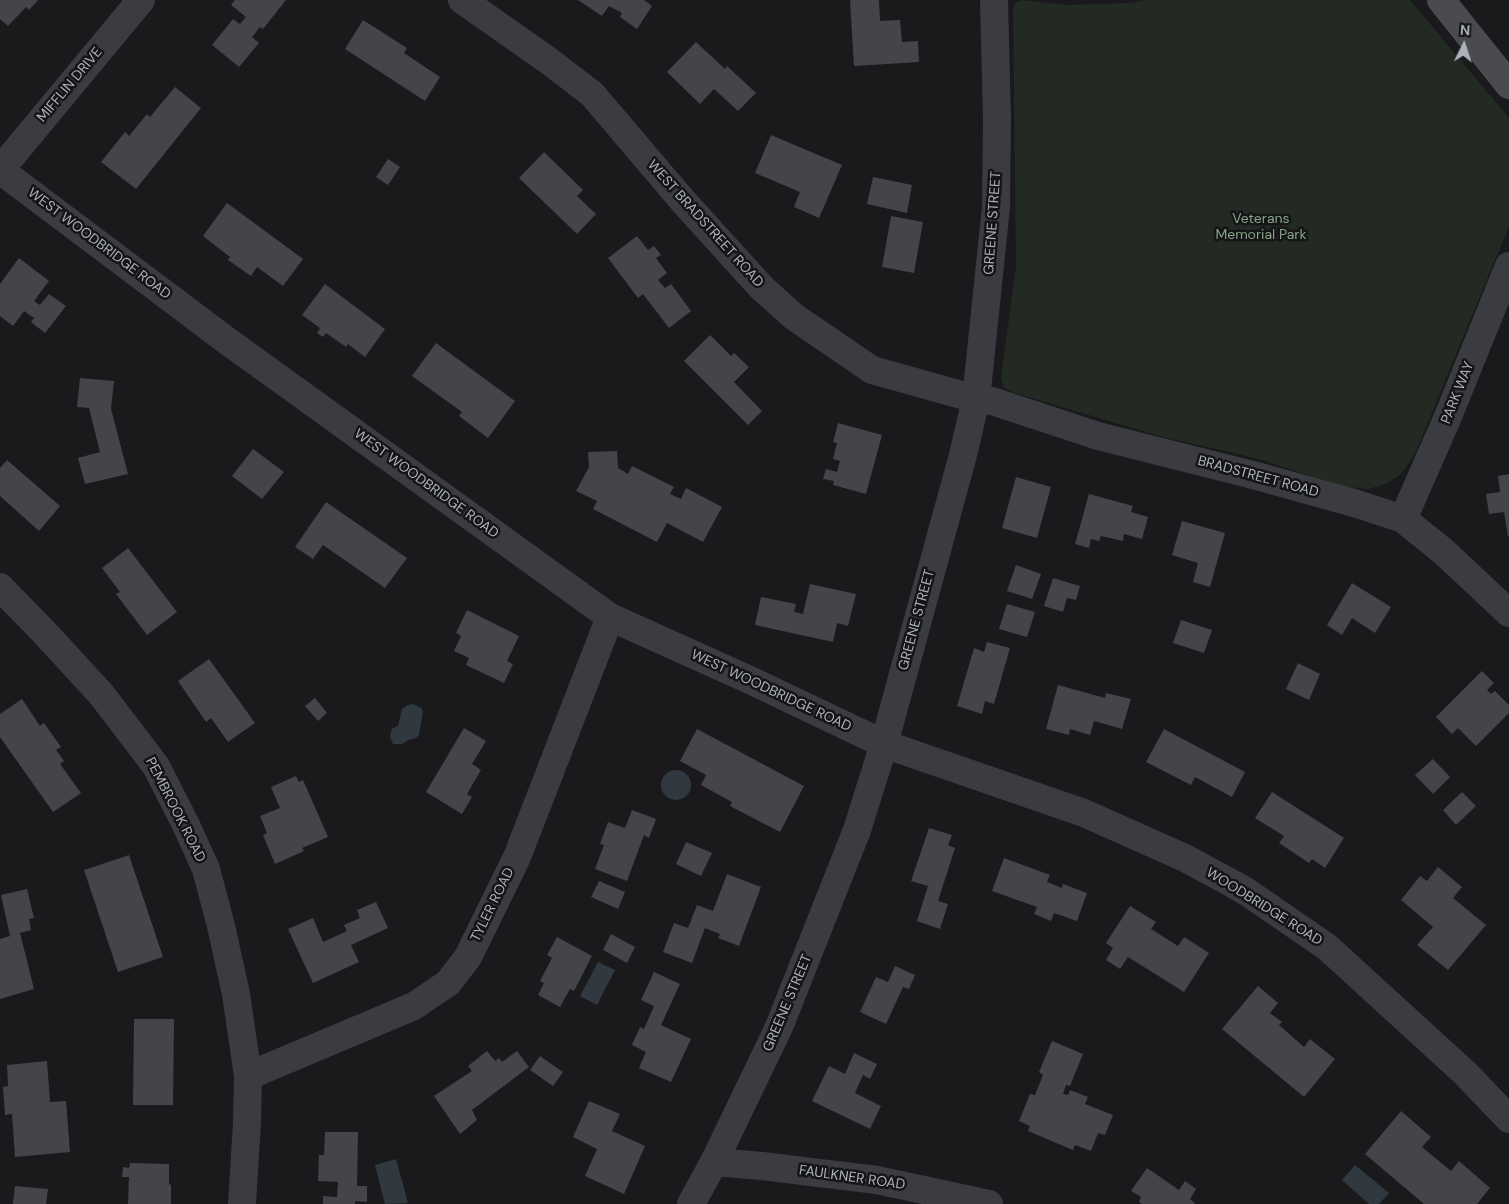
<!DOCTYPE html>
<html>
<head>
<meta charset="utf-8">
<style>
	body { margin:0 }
	#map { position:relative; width:1509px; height:1204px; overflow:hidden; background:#1a1a1c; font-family:"DM Sans",sans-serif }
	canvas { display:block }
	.north { position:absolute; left:1439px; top:20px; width:50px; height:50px; -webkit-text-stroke:4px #151517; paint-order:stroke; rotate:4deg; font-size:14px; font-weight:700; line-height:20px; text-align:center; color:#adb2bb }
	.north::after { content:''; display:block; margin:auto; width:18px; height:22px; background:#adb2bb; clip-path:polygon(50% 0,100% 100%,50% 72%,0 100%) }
</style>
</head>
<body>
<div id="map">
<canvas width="1509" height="1204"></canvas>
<div class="north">N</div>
</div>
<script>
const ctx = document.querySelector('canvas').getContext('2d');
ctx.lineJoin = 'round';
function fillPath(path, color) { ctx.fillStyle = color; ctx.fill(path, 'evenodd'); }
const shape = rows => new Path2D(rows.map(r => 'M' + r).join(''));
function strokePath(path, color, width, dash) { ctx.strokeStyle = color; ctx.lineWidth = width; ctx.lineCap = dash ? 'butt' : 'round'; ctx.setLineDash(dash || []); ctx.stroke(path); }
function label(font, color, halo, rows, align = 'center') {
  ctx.font = font + ' "DM Sans",sans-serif'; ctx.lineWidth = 5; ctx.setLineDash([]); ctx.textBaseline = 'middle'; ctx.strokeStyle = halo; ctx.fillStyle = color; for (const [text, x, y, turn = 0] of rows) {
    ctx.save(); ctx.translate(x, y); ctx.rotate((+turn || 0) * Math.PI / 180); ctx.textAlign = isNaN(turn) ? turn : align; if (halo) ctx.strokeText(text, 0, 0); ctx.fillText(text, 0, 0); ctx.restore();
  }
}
fillPath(shape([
	[1022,0,1066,5,1129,3,1146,0,1410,0,1509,118,1509,226,1414,456,1401,474,1386,484,1368,489,1341,486,1259,459,1156,435,1015,393,1003,387,1001,376,1016,268,1013,9,1015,3]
]), '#222a23');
fillPath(shape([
	[413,704,421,708,423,712,419,735,416,738,408,740,402,744,393,744,390,737,391,731,393,728,398,726,402,709,408,705],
	'661 785a15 15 0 1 1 30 0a15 15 0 1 1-30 0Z',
	[598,962,615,970,597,1005,580,996],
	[396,1159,408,1203,385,1204,375,1165],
	[1355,1165,1389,1193,1379,1204,1369,1204,1342,1180]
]), '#303940');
fillPath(shape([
	[0,0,38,0,29,10,26,7,8,26,0,19],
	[235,0,286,0,263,29,260,27,252,37,259,43,239,67,212,45,233,19,240,24,246,17,231,5],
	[578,0,644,0,652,6,637,29,620,17,622,13,609,6,602,16],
	[850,0,879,0,880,21,900,20,902,42,918,41,919,62,854,66],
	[363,20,407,48,404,53,440,77,425,101,345,49],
	[696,42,725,69,727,66,756,93,738,111,714,89,700,104,667,72],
	[175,87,201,108,136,189,101,162,125,132,129,136,147,114,150,117],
	[771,135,842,165,819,218,794,207,800,192,755,173],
	[544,152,583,190,577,196,596,214,577,234,519,178],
	[388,159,400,167,388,185,376,177],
	[873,177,912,185,907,213,867,204],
	[227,203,303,259,283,286,257,267,251,276,228,260,230,257,203,236],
	[891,216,923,222,914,273,882,267],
	[637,236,648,250,654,246,661,255,656,258,667,273,658,280,665,288,671,284,691,311,669,328,643,294,638,298,608,258],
	[19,258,49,281,34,301,40,305,49,294,66,306,45,333,31,322,34,318,24,311,13,326,0,316,0,284],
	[325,284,385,329,365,357,348,344,346,347,326,333,323,337,317,333,320,328,302,315],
	[710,335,731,356,734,353,749,367,734,382,762,411,748,425,684,361],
	[436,343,515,401,488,438,459,416,462,412,412,376],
	[80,378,114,381,111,409,128,474,85,484,78,458,100,452,89,408,77,407],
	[838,423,882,435,866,494,833,485,834,481,823,479,826,469,837,472,840,461,833,459,837,443,833,442],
	[253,449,284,472,262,499,232,476],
	[617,451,618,468,628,474,632,466,674,487,670,494,681,499,686,488,722,507,703,542,667,523,657,542,593,509,597,501,576,491,589,467,588,452],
	[7,460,60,506,39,531,0,496,0,468],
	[1509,474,1509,536,1508,536,1504,512,1489,514,1486,494,1500,492,1498,476],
	[1016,477,1051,487,1037,538,1002,528],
	[1089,494,1133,506,1131,512,1148,517,1142,539,1124,534,1123,541,1101,536,1099,541,1091,539,1089,548,1075,544],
	[326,502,407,558,385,588,323,545,313,559,295,547],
	[1182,521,1225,533,1210,587,1193,582,1198,563,1172,555],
	[128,548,177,612,147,635,116,594,120,592,102,568],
	[1016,565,1041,574,1032,599,1007,591],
	[1053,578,1080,586,1076,600,1067,598,1063,612,1044,606],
	[1352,583,1391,607,1375,633,1352,618,1342,635,1327,625],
	[810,584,856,594,848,626,837,623,833,642,755,625,761,597,796,604,794,612,803,614],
	[1007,604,1035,612,1027,637,999,629],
	[467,610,519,636,507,661,513,664,504,683,466,665,469,658,454,651,461,636,456,633],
	[1181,620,1212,630,1204,653,1173,643],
	[987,642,1010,648,994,704,985,701,982,714,957,706,974,648,984,652],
	[209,659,255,723,228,742,211,718,206,722,178,681],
	[1298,663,1320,674,1309,700,1286,689],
	[1482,671,1494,683,1487,690,1491,694,1495,691,1509,705,1509,713,1476,746,1458,728,1452,734,1436,717],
	[1058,685,1105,698,1106,693,1131,699,1122,729,1094,721,1090,735,1070,729,1069,735,1046,729],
	[315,698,327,713,318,721,305,706],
	[22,699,40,726,44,723,61,747,56,750,64,761,60,764,81,793,53,812,0,737,0,714],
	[464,728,486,741,472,764,481,770,467,794,472,797,462,814,426,792],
	[697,729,804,786,780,832,730,806,732,802,701,785,706,775,680,761],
	[1164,729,1245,772,1232,797,1195,777,1191,785,1146,762],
	[1433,759,1450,777,1433,794,1415,775],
	[296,776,299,782,303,780,328,837,302,848,304,851,275,864,263,835,267,833,260,816,280,808,271,787],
	[1272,792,1344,838,1325,868,1312,859,1309,863,1279,843,1284,836,1255,818],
	[1462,792,1476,806,1456,825,1443,810],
	[632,810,656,819,649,838,644,835,627,881,595,869,604,845,600,844,608,822,625,828],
	[929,828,952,835,948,845,955,848,938,901,948,904,940,929,917,921,928,886,911,881],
	[686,842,712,853,701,876,676,864],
	[129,855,163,957,118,972,84,870],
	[1004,858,1050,875,1047,882,1062,888,1063,884,1087,893,1077,921,1054,913,1051,921,1034,914,1037,907,992,891],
	[1438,867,1462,887,1453,898,1486,925,1448,970,1417,945,1433,927,1401,900,1420,876,1427,881],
	[727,874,761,887,739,946,718,938,720,934,705,928,692,963,663,952,674,923,688,928,697,905,713,911],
	[599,881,625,892,618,909,591,897],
	[27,889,34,918,29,919,31,930,20,933,34,989,0,999,0,939,10,936,1,895],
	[376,902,388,928,351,945,359,962,313,983,288,929,313,918,323,942,347,931,344,925,360,918,357,910],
	[1130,906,1156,922,1151,929,1178,946,1184,937,1209,953,1184,992,1128,957,1120,969,1106,960,1113,948,1106,943],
	[611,934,635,947,627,963,603,950],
	[557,937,592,956,574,991,570,989,560,1007,538,995,544,983,540,981,552,958,547,955],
	[895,966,915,975,909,989,903,987,886,1024,860,1012,876,977,888,982],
	[654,972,680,984,661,1025,691,1039,671,1082,639,1068,646,1052,632,1045,640,1027,644,1029,654,1006,641,1000],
	[1258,986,1278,1003,1270,1013,1282,1022,1279,1025,1304,1047,1310,1039,1335,1059,1304,1097,1222,1029],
	[134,1019,174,1019,173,1105,133,1105],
	[1052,1041,1083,1054,1070,1086,1066,1085,1063,1094,1068,1095,1070,1090,1088,1097,1085,1104,1113,1115,1105,1135,1098,1133,1091,1151,1075,1145,1073,1150,1028,1131,1030,1126,1019,1121,1030,1094,1035,1095,1043,1075,1039,1072],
	[487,1051,495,1061,499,1058,502,1062,517,1051,529,1067,472,1110,477,1120,460,1134,434,1096,472,1071,468,1066],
	[854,1053,877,1064,870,1079,863,1075,855,1093,881,1106,870,1129,812,1101,829,1066,845,1074],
	[540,1056,563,1072,553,1086,530,1070],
	[47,1061,50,1102,66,1101,70,1152,15,1157,12,1114,5,1115,3,1087,8,1086,7,1065],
	[589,1101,620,1114,612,1131,645,1146,624,1194,585,1176,597,1149,573,1137],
	[1401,1111,1431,1137,1422,1147,1451,1171,1459,1161,1490,1188,1477,1204,1424,1204,1365,1154],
	[325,1132,358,1132,357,1186,367,1186,367,1202,355,1201,355,1204,323,1204,323,1196,337,1197,338,1182,318,1181,319,1155,324,1155],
	[130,1163,169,1164,169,1184,171,1185,171,1204,128,1204,129,1177,122,1177,123,1167,129,1168],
	[1147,1168,1179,1190,1185,1181,1196,1189,1190,1199,1195,1203,1194,1204,1142,1204,1139,1202,1141,1197,1131,1191],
	[15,1186,48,1189,46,1204,13,1204]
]), '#444549');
strokePath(shape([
	[462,0,549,61,592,94,683,201,761,287,793,316,872,370,976,399,992,401,1098,436,1253,475,1354,503,1403,519,1444,552,1509,613],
	[0,170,226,340,610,617,752,681,884,744,1084,813,1185,858,1233,884,1247,892,1327,947,1466,1074,1509,1119],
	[0,170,141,0],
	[1403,519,1447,419,1509,266],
	[0,587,43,631,101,694,156,766,186,825,206,869,221,926,236,994,248,1076,247,1122,242,1204],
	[248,1076,414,1006,448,983,468,957,517,857,610,617],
	[714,1162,762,1166,877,1180,989,1204],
	[691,1204,714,1162,779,1027,857,830,884,744,963,455,976,399,996,207,997,119,994,0]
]), '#3b3c41', 28);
strokePath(shape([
	[1441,0,1509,85]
]), '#494b51', 28);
label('14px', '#adb2bb', '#151517', [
	["MIFFLIN DRIVE",70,85,-50],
	["GREENE STREET",993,223,-86],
	["WEST BRADSTREET ROAD",705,224,48],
	["WEST WOODBRIDGE ROAD",99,244,37],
	["PARK WAY",1458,393,-68],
	["BRADSTREET ROAD",1258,477,15],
	["WEST WOODBRIDGE ROAD",426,484,36],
	["GREENE STREET",917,620,-75],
	["WEST WOODBRIDGE ROAD",771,691,25],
	["PEMBROOK ROAD",175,810,63],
	["TYLER ROAD",493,905,-64],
	["WOODBRIDGE ROAD",1264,907,32],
	["GREENE STREET",788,1003,-67],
	["FAULKNER ROAD",852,1178,8]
]);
label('14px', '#86a487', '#151517', [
	["Veterans",1261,219],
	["Memorial Park",1261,235]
]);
</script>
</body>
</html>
